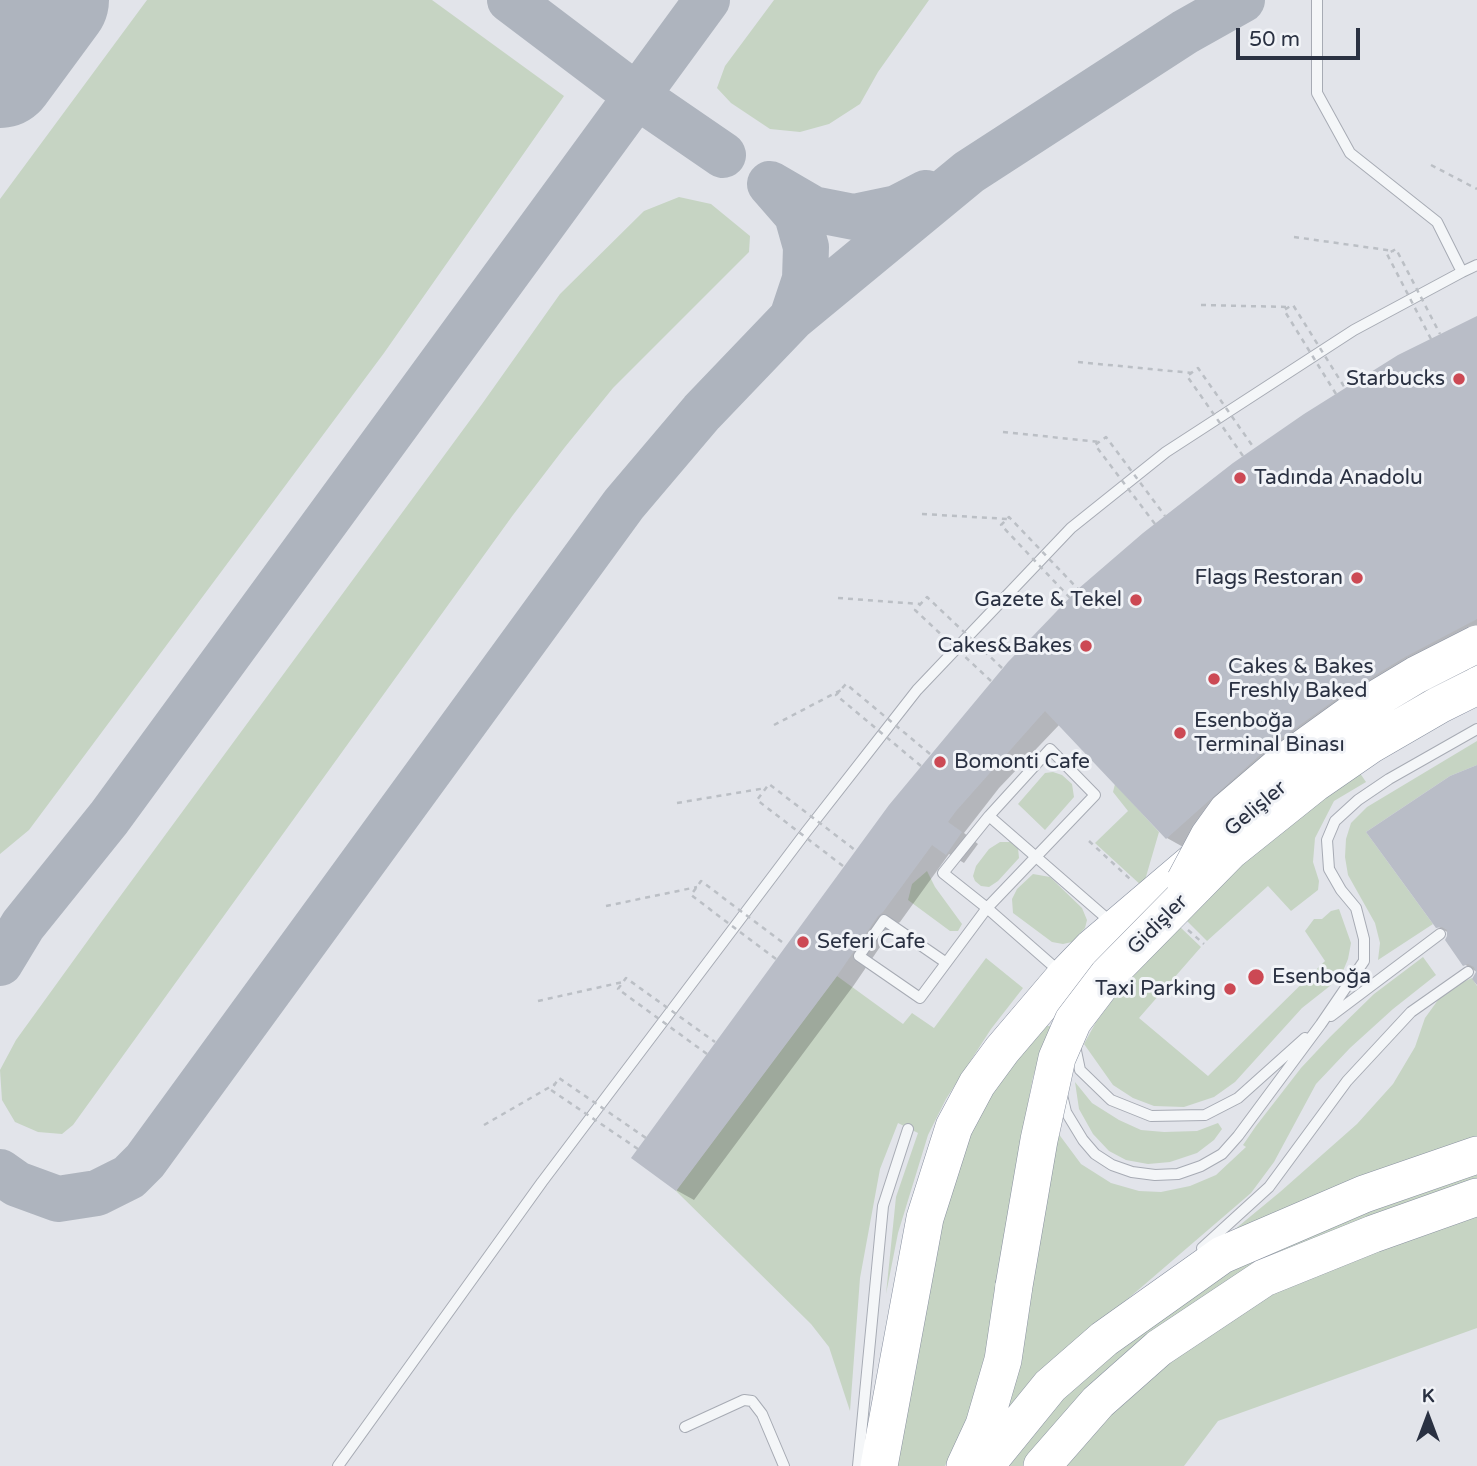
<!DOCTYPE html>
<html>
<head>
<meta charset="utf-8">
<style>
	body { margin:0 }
	#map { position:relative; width:1477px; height:1466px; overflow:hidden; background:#e2e4ea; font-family:"Varela Round",sans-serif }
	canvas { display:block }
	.north { position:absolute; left:1393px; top:1382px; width:70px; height:70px; -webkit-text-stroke:5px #f1f3f7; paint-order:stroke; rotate:0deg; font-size:19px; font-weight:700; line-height:28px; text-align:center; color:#2a3142 }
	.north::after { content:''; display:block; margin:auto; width:24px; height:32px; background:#2a3142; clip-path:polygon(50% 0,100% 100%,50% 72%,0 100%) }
	.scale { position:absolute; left:1236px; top:28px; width:124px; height:32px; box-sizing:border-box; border:4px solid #2a3142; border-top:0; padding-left:9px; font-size:21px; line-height:24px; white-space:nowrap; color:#2a3142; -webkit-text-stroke:5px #f1f3f7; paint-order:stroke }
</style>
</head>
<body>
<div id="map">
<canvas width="1477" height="1466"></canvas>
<div class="north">K</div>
<div class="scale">50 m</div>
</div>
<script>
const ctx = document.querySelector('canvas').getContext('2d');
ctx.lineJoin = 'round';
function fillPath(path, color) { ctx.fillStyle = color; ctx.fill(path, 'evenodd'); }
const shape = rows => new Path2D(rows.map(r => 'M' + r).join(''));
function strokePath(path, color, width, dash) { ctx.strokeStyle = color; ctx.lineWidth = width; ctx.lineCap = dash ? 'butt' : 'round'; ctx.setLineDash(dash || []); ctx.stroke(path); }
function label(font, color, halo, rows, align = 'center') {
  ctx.font = font + ' "Varela Round",sans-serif'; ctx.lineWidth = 6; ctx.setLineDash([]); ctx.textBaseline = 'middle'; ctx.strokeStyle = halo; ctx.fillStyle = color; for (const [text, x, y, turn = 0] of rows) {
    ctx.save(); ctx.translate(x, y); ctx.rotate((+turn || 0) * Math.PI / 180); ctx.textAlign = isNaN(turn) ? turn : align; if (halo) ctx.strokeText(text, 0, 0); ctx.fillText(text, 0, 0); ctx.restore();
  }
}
fillPath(shape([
	[147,0,432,0,564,96,384,353,29,830,0,854,0,199],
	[774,0,929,0,878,72,860,104,829,124,800,132,770,129,731,103,717,88,725,66],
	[679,197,711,204,750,236,749,252,613,388,565,447,513,515,73,1125,62,1134,38,1132,15,1122,2,1100,0,1070,16,1040,102,921,482,404,560,294,644,211],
	[1477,741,1477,765,1450,776,1366,832,1433,924,1378,960,1380,943,1375,923,1348,875,1345,857,1346,839,1351,823,1367,807],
	[1355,766,1366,782,1334,801,1315,838,1313,862,1319,881,1318,890,1291,911,1268,886,1207,941,1180,914],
	[1053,772,1062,775,1072,784,1074,797,1045,830,1018,804,1045,773],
	[1115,784,1159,832,1143,887,1095,843,1128,811,1113,792],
	[1000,842,1011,842,1018,848,1019,858,998,881,989,887,981,886,975,881,973,876,976,866,989,849],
	[927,871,935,887,962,924,958,931,950,931,908,900,912,884],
	[1033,874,1050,877,1082,908,1087,920,1085,928,1072,942,1063,944,1052,942,1013,913,1012,899,1017,889],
	[1339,909,1351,943,1348,959,1340,978,1302,1008,1235,1082,1214,1097,1184,1107,1154,1106,1133,1098,1113,1085,1084,1044,1096,1022,1118,993,1179,926,1201,947,1139,1018,1208,1076,1325,961,1305,931,1314,919,1322,919,1331,911],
	[1423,957,1436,975,1393,1009,1350,1048,1316,1084,1274,1162,1251,1193,1066,1352,989,1431,1058,1133,1081,1164,1111,1183,1139,1191,1161,1192,1190,1186,1216,1175,1246,1147,1243,1145,1256,1126,1301,1068,1330,1037,1374,994],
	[986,958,1023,988,991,1029,946,1099,928,1135,898,1233,886,1294,896,1197,918,1133,898,1123,880,1169,860,1278,850,1411,829,1347,811,1324,676,1191,837,976,903,1024,912,1013,934,1028],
	[1472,978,1477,986,1477,1141,1217,1244,1280,1192,1357,1124,1393,1084,1415,1047,1425,1018,1438,1000,1450,988],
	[1036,1026,1057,1026,1046,1041,1033,1077,1015,1172,992,1325,972,1410,945,1466,887,1466,953,1152],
	[1075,1082,1092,1103,1119,1120,1141,1130,1164,1132,1197,1131,1218,1123,1222,1129,1214,1140,1197,1153,1170,1162,1148,1164,1126,1160,1109,1151,1093,1134,1079,1109],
	[1477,1166,1477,1186,1329,1243,1027,1466,1003,1466,1059,1400,1103,1359,1215,1276],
	[1477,1214,1477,1328,1218,1421,1184,1466,1060,1466,1078,1443,1182,1348,1259,1299,1334,1265]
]), '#c6d4c3');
fillPath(shape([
	[1477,319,1477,637,1185,848,1167,838,1060,724,999,788,964,833,978,844,964,863,949,854,900,922,895,925,854,985,694,1200,676,1190,890,806],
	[1477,766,1477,972,1464,964,1449,933,1437,926]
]), '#0003');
strokePath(shape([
	[510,0,637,96,723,155],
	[792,318,805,279,806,247,797,215,770,184,813,209,854,217,897,208,926,193],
	[0,963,23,925,109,818,707,0],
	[0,1172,17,1184,58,1199,97,1193,129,1177,145,1161,624,504,702,412,792,318,969,172,1185,32,1242,0]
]), '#aeb4be', 46);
strokePath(shape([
	[0,72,53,0]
]), '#aeb4be', 112);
fillPath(shape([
	[1477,316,1477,619,1405,657,1339,697,1269,747,1166,839,1045,711,956,811,948,822,962,832,946,855,932,845,883,912,878,916,837,976,676,1191,631,1158,889,805,1008,662,1078,589,1143,533,1233,463,1304,414,1398,355],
	[1477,765,1477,985,1472,979,1476,972,1474,967,1468,964,1463,966,1445,940,1447,936,1447,930,1442,927,1436,928,1366,832,1450,776]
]), '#b9bdc7');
const lane = shape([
	[1317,0,1317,93,1350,153,1437,222,1462,272,1477,265],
	[945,962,884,920,859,956,920,998,987,908,1095,795,1050,749,989,816],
	[1060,972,987,908,943,873,989,816,1112,923],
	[1331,1016,1440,934],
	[1075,1046,1080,1070,1111,1100,1151,1116,1205,1115,1238,1098,1305,1038],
	[1062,1095,1066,1112,1083,1140,1095,1154,1112,1165,1132,1172,1155,1175,1178,1174,1201,1166,1222,1154,1238,1136,1321,1024,1364,961,1364,939,1356,908,1341,890,1329,869,1327,840,1335,821,1358,800,1389,779,1477,729],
	[1202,1248,1269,1187,1347,1081,1411,1012,1468,972],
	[685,1427,744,1400,752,1401,762,1414,784,1466],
	[338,1466,542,1182,806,832,917,690,1071,528,1166,452,1354,330,1462,272],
	[858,1466,883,1206,908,1129]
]);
const highway = shape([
	[1355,734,1407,702,1477,667],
	[879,1466,925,1218,954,1127,977,1084,1002,1050,1065,976,1092,948,1205,852],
	[965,1466,984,1425,1003,1360,1014,1286],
	[985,1466,1050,1386,1104,1339,1222,1255,1364,1194,1477,1155],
	[1042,1466,1098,1402,1159,1348,1264,1278,1373,1234,1477,1197]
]);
strokePath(lane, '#a7abb4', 12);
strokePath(highway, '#8991a0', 38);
strokePath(shape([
	[1431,165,1477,189],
	[1294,237,1394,251],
	[1201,305,1289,307],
	[1078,362,1192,373],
	[1003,432,1100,442],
	[922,514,1008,519],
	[838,598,920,604],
	[774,725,841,690],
	[677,803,766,788],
	[1089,841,1130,879],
	[606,906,697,887],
	[1188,930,1204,944],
	[538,1001,623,982],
	[484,1125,555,1084]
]), '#bbbfc5', 2.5, [5, 5]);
strokePath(lane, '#f4f6f8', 10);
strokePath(highway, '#fff', 37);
const highwayBridge = shape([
	[1185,881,1209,836,1227,811,1283,763,1351,714,1416,675,1477,644],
	[1014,1286,1039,1140,1057,1058,1073,1021,1108,975,1230,851,1315,783,1370,745,1439,705,1477,686]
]);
strokePath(highwayBridge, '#8991a0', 38, []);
strokePath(shape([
	[1431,339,1387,254,1396,249,1440,334],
	[1336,394,1284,310,1289,307,1293,305,1345,388],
	[1243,456,1187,376,1198,368,1254,448],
	[1155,524,1095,445,1106,437,1165,516],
	[1070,598,1001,525,1009,517,1078,589],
	[991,681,915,610,927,597,1002,668],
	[921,766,836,695,846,684,930,754],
	[843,866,757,800,769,784,855,850],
	[776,959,691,895,701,881,786,945],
	[707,1054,618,989,626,978,715,1042],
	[638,1149,551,1090,559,1078,646,1138]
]), '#bbbfc5', 2.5, [5, 5]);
strokePath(highwayBridge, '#fff', 37);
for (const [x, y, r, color] of [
	[1459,379,7,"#cc4954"],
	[1240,478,7,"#cc4954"],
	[1357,578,7,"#cc4954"],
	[1136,600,7,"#cc4954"],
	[1086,646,7,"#cc4954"],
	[1214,679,7,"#cc4954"],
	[1180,733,7,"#cc4954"],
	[940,762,7,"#cc4954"],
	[803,942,7,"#cc4954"],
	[1256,977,9,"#cc4954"],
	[1230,989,7,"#cc4954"]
]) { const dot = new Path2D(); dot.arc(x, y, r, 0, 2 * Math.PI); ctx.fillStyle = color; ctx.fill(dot); strokePath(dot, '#f1f3f7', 2.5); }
label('21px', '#2a3142', '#f1f3f7', [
	["Starbucks",1445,379,"right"],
	["Tadında Anadolu",1254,478],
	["Flags Restoran",1343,578,"right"],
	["Gazete & Tekel",1122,600,"right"],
	["Cakes&Bakes",1072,646,"right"],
	["Cakes & Bakes",1228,667],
	["Freshly Baked",1228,691],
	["Esenboğa",1194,721],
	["Terminal Binası",1194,745],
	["Bomonti Cafe",954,762],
	["Seferi Cafe",817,942],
	["Esenboğa",1272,977],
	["Taxi Parking",1216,989,"right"]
], 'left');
label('21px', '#2a3142', '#f1f3f7', [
	["Gelişler",1256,809,-40],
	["Gidişler",1158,925,-45]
]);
</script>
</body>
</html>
